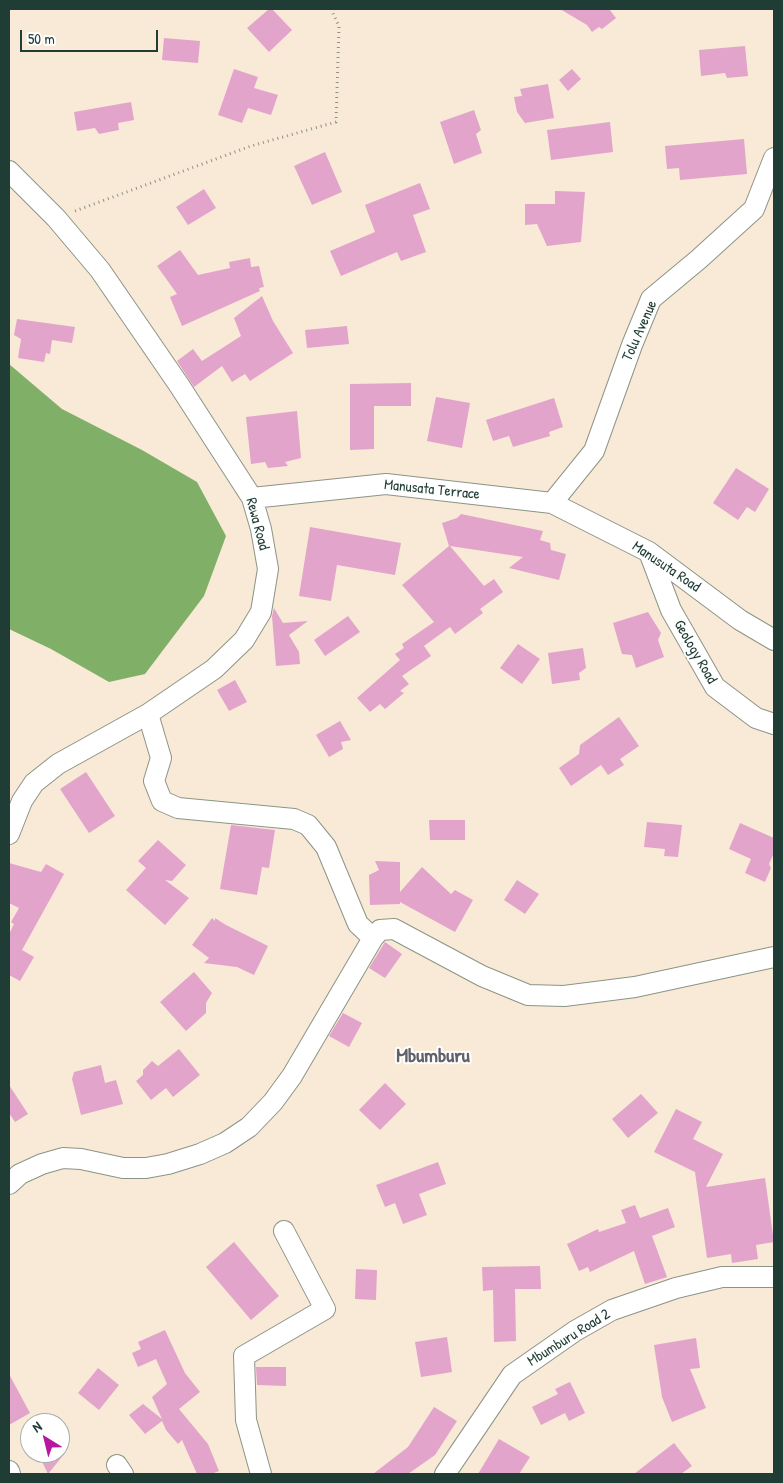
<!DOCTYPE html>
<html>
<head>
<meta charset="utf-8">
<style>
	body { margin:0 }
	#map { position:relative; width:783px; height:1483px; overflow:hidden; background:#f8ead7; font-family:"Patrick Hand",sans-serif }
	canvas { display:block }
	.frame { position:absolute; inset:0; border:10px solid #1f3d34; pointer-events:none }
	.north { position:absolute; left:20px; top:1413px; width:50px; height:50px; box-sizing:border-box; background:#fff; border:1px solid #a5b1ae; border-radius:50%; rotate:324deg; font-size:14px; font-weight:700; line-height:20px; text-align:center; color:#1f3d34 }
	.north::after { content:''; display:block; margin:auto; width:18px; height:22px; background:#b5179e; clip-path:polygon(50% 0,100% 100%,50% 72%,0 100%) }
	.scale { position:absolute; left:20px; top:30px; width:138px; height:22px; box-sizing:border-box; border:2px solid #1f3d34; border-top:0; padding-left:6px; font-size:15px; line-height:18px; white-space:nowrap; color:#1f3d34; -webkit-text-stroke:4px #fff; paint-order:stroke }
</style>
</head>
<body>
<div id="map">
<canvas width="783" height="1483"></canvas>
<div class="frame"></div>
<div class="north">N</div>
<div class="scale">50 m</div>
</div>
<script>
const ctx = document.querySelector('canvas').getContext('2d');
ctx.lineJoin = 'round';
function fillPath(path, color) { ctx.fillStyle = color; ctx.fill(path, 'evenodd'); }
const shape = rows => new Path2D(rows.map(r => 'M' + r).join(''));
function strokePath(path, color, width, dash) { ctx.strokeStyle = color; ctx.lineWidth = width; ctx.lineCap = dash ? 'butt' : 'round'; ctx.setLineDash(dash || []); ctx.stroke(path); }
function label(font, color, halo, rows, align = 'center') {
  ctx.font = font + ' "Patrick Hand",sans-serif'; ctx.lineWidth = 4; ctx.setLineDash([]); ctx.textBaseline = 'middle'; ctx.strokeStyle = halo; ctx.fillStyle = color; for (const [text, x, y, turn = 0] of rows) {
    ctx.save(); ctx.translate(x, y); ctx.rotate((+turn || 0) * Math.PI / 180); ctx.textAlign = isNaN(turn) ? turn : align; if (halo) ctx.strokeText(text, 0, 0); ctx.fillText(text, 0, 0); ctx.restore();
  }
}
fillPath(shape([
	[9,364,62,409,142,450,197,482,226,536,204,596,145,674,109,682,51,649,9,629]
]), '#80af68');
fillPath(shape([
	[269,9,272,9,292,30,269,52,247,28],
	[560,9,609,9,616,18,602,29,599,27,592,32,587,25],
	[164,38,200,41,198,63,162,60],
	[745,46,748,76,727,78,725,73,701,76,699,50],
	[234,69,258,77,254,88,278,95,271,115,248,108,242,123,218,115],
	[572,69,581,79,568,91,559,80],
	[548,84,554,118,525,123,517,112,514,97,522,96,520,89],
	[131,102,134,120,118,123,119,130,99,134,95,128,77,131,74,112],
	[474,110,481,130,476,134,482,153,454,164,440,122],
	[610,122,613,152,551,160,547,130],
	[744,139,747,174,680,180,679,168,667,169,665,146],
	[325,152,342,192,312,205,294,166],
	[420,183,430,209,413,215,426,252,401,261,397,252,341,276,330,251,375,232,365,205],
	[204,189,216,208,188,225,176,207],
	[555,191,585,192,581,242,547,246,537,224,525,225,525,204,555,204],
	[180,250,198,275,230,268,229,262,250,258,251,267,259,266,264,287,259,288,260,291,182,326,170,297,177,294,157,266],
	[262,296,273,321,293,353,250,381,245,374,232,382,222,366,194,387,177,361,193,349,202,361,241,336,234,318],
	[17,319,75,327,72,343,52,340,50,354,46,353,44,362,18,358,21,339,14,335],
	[347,326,349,344,307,348,305,330],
	[411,383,411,406,374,406,374,449,350,450,350,384],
	[436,397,470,403,462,448,427,441],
	[554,398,563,427,549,432,550,436,513,447,509,436,493,441,486,420],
	[297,411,301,458,285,462,288,466,268,468,265,462,251,464,246,417],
	[736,468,769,489,755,512,747,507,738,520,713,503],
	[461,514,543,531,540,540,550,543,551,550,566,554,559,580,509,568,523,557,450,546,484,586,494,579,503,592,480,609,483,613,455,634,450,627,424,646,431,656,402,676,409,684,400,691,404,693,385,709,380,704,370,712,357,698,400,660,395,654,404,648,402,644,434,622,402,585,449,546,442,523,457,518],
	[310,527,401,543,395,575,337,565,331,601,299,596],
	[274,608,283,623,308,621,289,635,299,652,300,664,276,666,272,616],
	[648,612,661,633,658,640,664,657,636,668,632,655,622,654,613,623],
	[348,616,360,632,325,656,314,640],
	[518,644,540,659,522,684,500,668],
	[583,648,586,668,579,673,580,680,552,684,548,653],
	[235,680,247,702,229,711,217,690],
	[619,717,639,746,620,759,624,765,608,775,601,765,571,786,559,768,579,754,580,745],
	[340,721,351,740,341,742,343,749,329,757,316,735],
	[86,772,115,816,89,833,60,789],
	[429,820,465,820,465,840,430,840],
	[647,822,682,825,678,857,664,856,665,849,644,847],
	[740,823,774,838,774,853,769,864,771,868,765,882,745,873,751,859,729,849],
	[231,825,275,830,269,868,262,867,257,895,220,889],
	[158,840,186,865,172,881,165,880,189,898,165,925,126,890,146,868,138,861],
	[375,861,400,862,400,892,422,867,451,894,455,890,473,900,455,932,400,902,400,904,370,905,369,875,379,870],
	[9,863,41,872,46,864,64,874,22,950,34,957,20,981,9,975,9,934,14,924,11,922,19,908,9,903],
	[517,880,539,894,525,914,504,900],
	[212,918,215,921,215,918,226,925,268,946,254,975,237,967,204,963,209,958,192,945],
	[385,942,402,954,385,978,369,968],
	[194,972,212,993,206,1003,206,1013,186,1031,160,1002],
	[343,1013,362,1023,349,1047,329,1036],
	[179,1049,200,1075,173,1097,166,1088,151,1100,136,1081,143,1075,143,1070,152,1061,158,1066],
	[101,1065,105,1083,116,1080,123,1104,81,1115,72,1079,74,1072],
	[385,1083,406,1104,380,1130,359,1110],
	[9,1085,28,1114,15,1122,9,1113],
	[641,1094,658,1113,628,1138,612,1119],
	[676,1109,702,1122,693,1139,723,1154,706,1187,765,1178,774,1242,756,1245,758,1259,732,1263,731,1254,707,1258,695,1172,654,1152],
	[438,1162,446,1184,419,1194,427,1215,403,1224,395,1203,385,1207,376,1185],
	[635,1205,640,1218,668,1208,675,1227,652,1236,667,1277,645,1284,634,1251,590,1272,588,1267,579,1271,567,1244,598,1229,599,1232,626,1223,621,1210],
	[234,1242,279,1296,251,1320,206,1267],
	[540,1266,541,1289,515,1289,516,1341,494,1342,493,1290,483,1291,482,1267],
	[356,1269,377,1270,376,1300,355,1299],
	[165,1330,185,1373,200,1392,179,1409,208,1444,219,1471,211,1474,197,1474,182,1440,178,1444,166,1430,162,1421,145,1434,129,1415,143,1404,162,1419,152,1397,167,1384,156,1359,138,1367,132,1353,141,1349,138,1342],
	[447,1337,452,1372,421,1377,415,1342],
	[696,1338,700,1368,690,1369,706,1408,672,1422,662,1397,654,1345],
	[256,1367,286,1367,286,1386,257,1385],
	[98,1368,119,1385,99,1410,78,1393],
	[9,1374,30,1413,9,1425],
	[570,1382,585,1413,569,1421,565,1413,541,1425,532,1407,558,1394,555,1389],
	[434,1407,457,1421,435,1455,408,1474,373,1474,408,1447],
	[499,1439,530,1457,519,1474,478,1474],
	[674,1443,692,1466,681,1474,634,1474],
	[38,1453,65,1453,48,1474]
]), '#e2a4cb');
const minor = shape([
	[9,171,56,218,100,270,179,385,252,498,261,529,268,569,261,612,244,640,214,669,148,714,58,764,34,783,22,801,9,834],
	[252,498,386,484,552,503,649,552,740,620,774,640],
	[552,503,594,451,632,345,651,299,699,259,754,209,774,158],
	[649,552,671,610,715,687,756,718,774,724],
	[148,714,161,758,154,781,162,801,178,808,294,819,308,825,326,847,358,924,373,938],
	[9,1184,20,1174,42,1164,63,1158,81,1159,123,1168,146,1168,168,1164,200,1154,225,1143,249,1127,273,1102,292,1076,373,938,380,930,394,929,482,976,528,995,564,996,635,987,774,957],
	[117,1465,123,1474],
	[9,1471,10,1474],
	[261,1474,246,1420,244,1356,325,1309,284,1231],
	[445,1474,512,1375,575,1331,612,1310,676,1288,722,1277,774,1277]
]);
strokePath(minor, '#8c9486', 22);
strokePath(shape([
	[75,211,251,146,336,122,339,26,331,9]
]), '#8c9486', 3, [1, 4]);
strokePath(minor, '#fff', 20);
label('15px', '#1f3d34', '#fff', [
	["Tolu Avenue",640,331,-66],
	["Manusata Terrace",432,490,6],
	["Rewa Road",257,524,75],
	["Manusuta Road",666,567,34],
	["Geology Road",695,652,60],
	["Mbumburu Road 2",569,1338,-32]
]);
label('bold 20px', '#636169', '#fff', [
	["Mbumburu",433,1057]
]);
</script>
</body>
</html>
